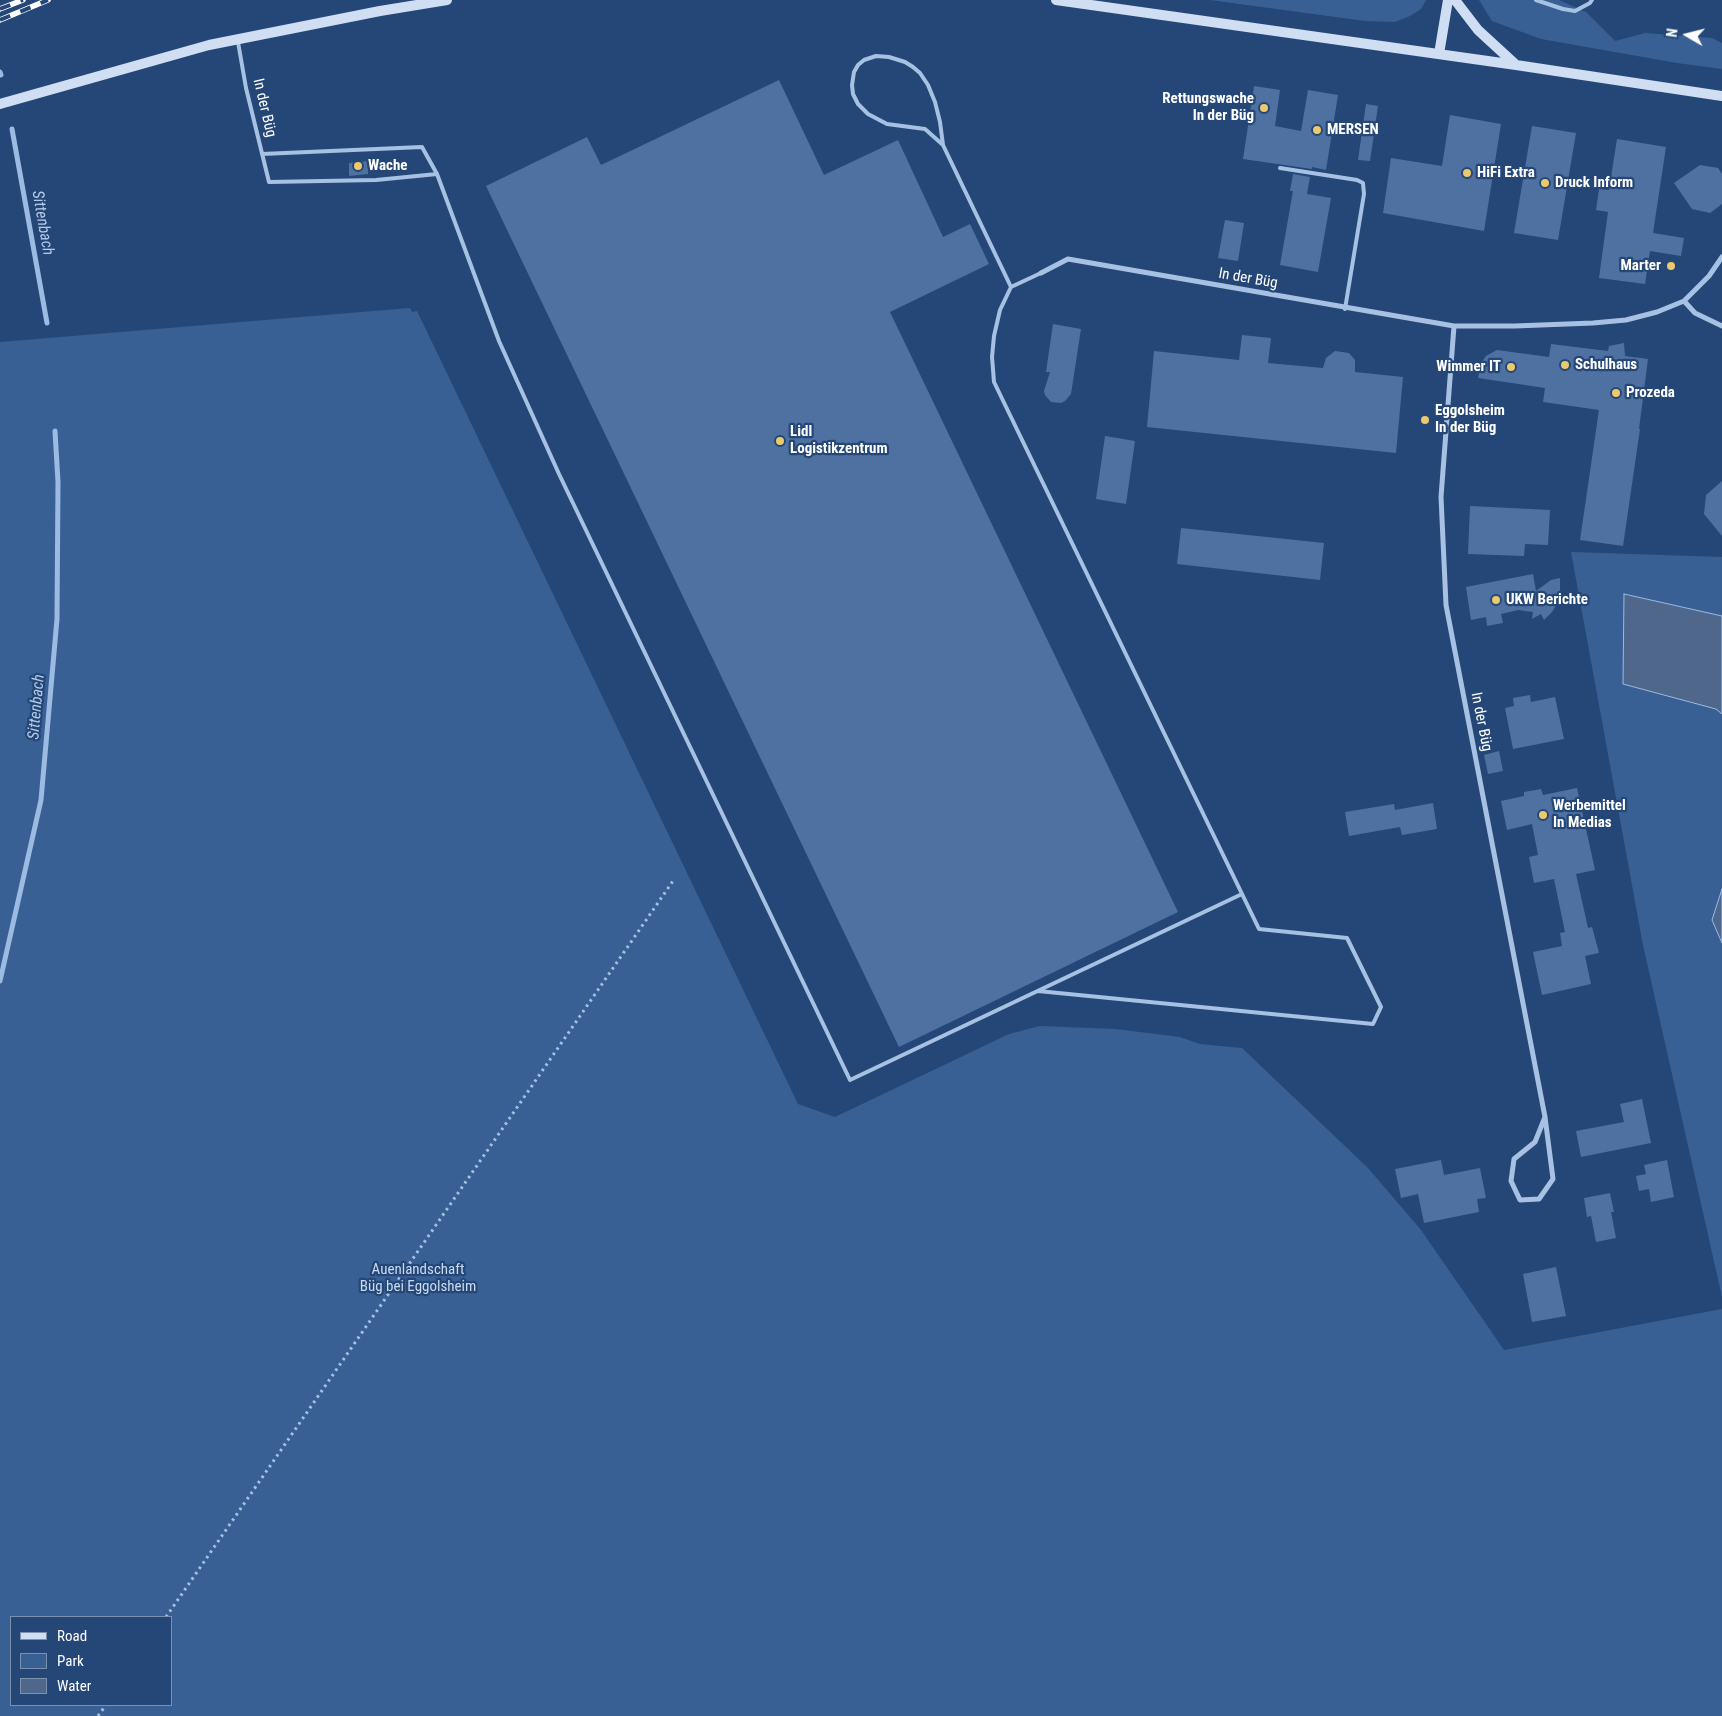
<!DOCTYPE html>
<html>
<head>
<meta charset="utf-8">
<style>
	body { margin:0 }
	#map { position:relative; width:1722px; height:1716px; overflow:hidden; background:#254777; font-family:"Roboto Condensed",sans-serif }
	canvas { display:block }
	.legend { position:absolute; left:10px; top:1616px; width:162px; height:90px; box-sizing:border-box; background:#254777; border:1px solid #7c91ad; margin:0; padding:6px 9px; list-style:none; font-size:15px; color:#fff }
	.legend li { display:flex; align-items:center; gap:10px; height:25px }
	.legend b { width:25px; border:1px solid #7c91ad }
	.north { position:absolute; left:1662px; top:10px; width:50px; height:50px; -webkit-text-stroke:4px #254777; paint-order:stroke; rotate:278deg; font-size:14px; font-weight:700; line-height:20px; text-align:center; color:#fff }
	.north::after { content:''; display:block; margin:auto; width:18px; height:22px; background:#fff; clip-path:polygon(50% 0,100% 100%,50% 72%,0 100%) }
</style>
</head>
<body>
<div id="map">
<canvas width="1722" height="1716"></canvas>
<ul class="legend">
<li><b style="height:6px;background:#cfdef3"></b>Road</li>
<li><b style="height:14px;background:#396094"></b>Park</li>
<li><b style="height:14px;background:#4e678a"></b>Water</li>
</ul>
<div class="north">N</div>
</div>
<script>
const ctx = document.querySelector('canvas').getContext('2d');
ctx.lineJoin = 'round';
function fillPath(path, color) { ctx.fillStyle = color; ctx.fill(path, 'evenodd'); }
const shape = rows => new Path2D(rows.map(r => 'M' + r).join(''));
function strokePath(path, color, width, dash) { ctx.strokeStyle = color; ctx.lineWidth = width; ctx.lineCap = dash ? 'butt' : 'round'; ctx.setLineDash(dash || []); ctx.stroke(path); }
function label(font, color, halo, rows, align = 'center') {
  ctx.font = font + ' "Roboto Condensed",sans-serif'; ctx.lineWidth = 4.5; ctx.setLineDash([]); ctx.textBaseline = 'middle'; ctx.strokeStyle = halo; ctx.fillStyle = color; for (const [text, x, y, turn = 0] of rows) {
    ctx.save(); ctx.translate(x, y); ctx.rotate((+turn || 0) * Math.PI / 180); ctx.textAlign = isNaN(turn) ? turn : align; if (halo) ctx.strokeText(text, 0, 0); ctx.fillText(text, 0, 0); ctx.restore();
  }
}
fillPath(shape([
	[1210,0,1426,0,1421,9,1410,16,1395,22,1365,21],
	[1479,0,1559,0,1586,12,1615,41,1645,33,1712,38,1722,43,1722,69,1677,63,1541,39,1492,21],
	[410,308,412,312,417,311,798,1104,835,1117,1009,1034,1040,1026,1115,1029,1180,1037,1200,1044,1242,1048,1368,1168,1421,1230,1504,1350,1722,1309,1722,1716,0,1716,0,342],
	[11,1617,171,1617,171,1705,11,1705],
	[1571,552,1722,557,1722,1297,1643,945]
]), '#396094');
const water = shape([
	[1624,594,1722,616,1722,714,1716,709,1623,684,1624,594],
	[1722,889,1722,943,1712,920,1722,889]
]);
fillPath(water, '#4e678a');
strokePath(water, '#9bbbe3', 1);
strokePath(shape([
	[0,72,1,75],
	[12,129,47,323],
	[0,981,41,800,57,619,58,482,55,431]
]), '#9bbbe3', 5);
fillPath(shape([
	[779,80,824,175,898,140,943,237,970,224,989,264,890,312,1178,912,899,1047,486,186,587,137,601,165],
	[1254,86,1280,90,1275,126,1301,131,1308,90,1338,95,1326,170,1312,167,1312,169,1243,159],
	[1366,104,1378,106,1370,161,1358,160],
	[1450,115,1501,124,1484,231,1383,213,1391,158,1442,166],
	[1532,126,1576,133,1558,240,1514,233],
	[1617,139,1666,147,1653,233,1684,238,1681,256,1650,251,1645,284,1599,278,1608,212,1596,210,1599,189,1609,190],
	[368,161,368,174,349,176,349,163],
	[1700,165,1718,168,1722,174,1722,204,1710,213,1692,209,1674,183],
	[1293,174,1310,177,1307,194,1331,198,1318,272,1280,265,1293,191,1290,191],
	[1225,220,1244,223,1238,261,1218,258],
	[1053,324,1081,329,1071,394,1065,401,1061,403,1051,402,1045,395,1044,391,1050,372,1046,372],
	[1242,335,1271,338,1268,363,1323,368,1326,358,1335,351,1349,353,1355,360,1355,372,1403,377,1396,453,1147,427,1154,351,1239,360],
	[1624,343,1625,356,1648,359,1639,429,1640,429,1623,546,1580,540,1599,410,1543,402,1545,388,1478,378,1481,363,1486,356,1497,350,1549,357,1551,344,1608,351,1609,346],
	[1105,436,1135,441,1126,504,1096,499],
	[1722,481,1722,536,1704,514,1706,495],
	[1470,506,1550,510,1548,545,1525,544,1524,556,1468,554],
	[1181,528,1324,543,1320,580,1177,564],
	[1533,574,1536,591,1551,580,1560,578,1560,593,1557,604,1552,612,1544,620,1541,614,1532,619,1533,612,1518,610,1501,614,1503,623,1487,626,1486,617,1471,620,1466,587],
	[1530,695,1531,702,1555,697,1564,739,1513,749,1505,708,1514,706,1513,698],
	[1499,751,1503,771,1488,774,1484,755],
	[1577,788,1595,870,1576,874,1588,928,1592,927,1599,953,1585,956,1591,984,1542,995,1533,952,1562,946,1560,933,1565,932,1554,879,1534,883,1529,857,1538,855,1532,824,1507,830,1501,801,1524,796,1524,792,1541,789,1543,795],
	[1433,803,1437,829,1402,835,1400,827,1349,836,1345,812,1394,804,1395,810],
	[1642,1099,1651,1143,1581,1157,1576,1131,1624,1122,1620,1104],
	[1441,1160,1444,1175,1480,1168,1486,1198,1477,1199,1479,1212,1424,1223,1418,1194,1401,1198,1395,1169],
	[1667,1160,1674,1197,1651,1202,1649,1189,1639,1191,1636,1176,1646,1174,1644,1165],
	[1610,1193,1614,1212,1611,1212,1616,1238,1596,1242,1591,1216,1587,1217,1584,1198],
	[1556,1267,1566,1316,1532,1322,1523,1274]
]), '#4e71a1');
strokePath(shape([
	[166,1617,673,881],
	[98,1716,106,1705]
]), '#a7c1e3', 3, [2.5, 4]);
strokePath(shape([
	[1536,0,1563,9,1575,11,1590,3,1592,0],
	[238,42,246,88,269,182,376,180,437,174],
	[943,145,925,129,887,124,868,114,858,104,853,94,852,85,854,72,858,65,864,60,876,56,889,57,905,62,913,67,920,73,928,85,935,102,940,122,943,145,1011,287],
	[262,154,422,147,437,174,499,341,559,474,850,1080,1242,894],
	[1280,168,1357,180,1363,183,1364,194,1345,309],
	[1038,991,1373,1024,1381,1007,1347,938,1259,929,994,382,992,357,994,336,1000,310,1011,287,1041,273]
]), '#a7c1e3', 4);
strokePath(shape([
	[1041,273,1068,259,1454,326,1515,326,1593,323,1626,320,1657,312,1684,301,1709,276,1722,257],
	[1684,301,1695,313,1722,326],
	[1454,326,1441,497,1446,605,1545,1117,1553,1179,1539,1199,1520,1200,1511,1181,1514,1159,1535,1142,1545,1117]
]), '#a7c1e3', 5);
strokePath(shape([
	[1056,0,1516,65,1722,96],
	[1455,0,1478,30,1515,64],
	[1439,54,1448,0],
	[0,104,209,45,380,11,447,0]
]), '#cfdef3', 10);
const rail = shape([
	[0,9,23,0],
	[0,20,48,0]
]);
strokePath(rail, '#fff', 5.5);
strokePath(rail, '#254777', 4, [11]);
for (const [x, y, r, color] of [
	[1264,108,5,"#ebc96c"],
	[1317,130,5,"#ebc96c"],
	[358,166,5,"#ebc96c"],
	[1467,173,5,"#ebc96c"],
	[1545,183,5,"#ebc96c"],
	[1671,266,5,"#ebc96c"],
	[1565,365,5,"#ebc96c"],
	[1511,367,5,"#ebc96c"],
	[1616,393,5,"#ebc96c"],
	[1425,420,5,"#ebc96c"],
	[780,441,5,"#ebc96c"],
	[1496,600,5,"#ebc96c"],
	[1543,815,5,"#ebc96c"]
]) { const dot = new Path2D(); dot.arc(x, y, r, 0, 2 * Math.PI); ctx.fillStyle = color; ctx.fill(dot); strokePath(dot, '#254777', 2); }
label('bold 15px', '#fff', '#254777', [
	["Rettungswache",1254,99,"right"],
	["In der Büg",1254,116,"right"],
	["MERSEN",1327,130],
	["Wache",368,166],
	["HiFi Extra",1477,173],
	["Druck Inform",1555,183],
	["Marter",1661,266,"right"],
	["Schulhaus",1575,365],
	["Wimmer IT",1501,367,"right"],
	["Prozeda",1626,393],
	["Eggolsheim",1435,411],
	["In der Büg",1435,428],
	["Lidl",790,432],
	["Logistikzentrum",790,449],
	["UKW Berichte",1506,600],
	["Werbemittel",1553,806],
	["In Medias",1553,823]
], 'left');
label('15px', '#fff', '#254777', [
	["In der Büg",264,108,77],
	["In der Büg",1248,279,10],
	["In der Büg",1481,722,79]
]);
label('15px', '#c9dbf2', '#254777', [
	["Auenlandschaft",418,1270],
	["Büg bei Eggolsheim",418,1287]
]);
label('italic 16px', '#b2cbeb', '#254777', [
	["Sittenbach",42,223,80],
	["Sittenbach",37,707,-85]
]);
</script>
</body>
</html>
